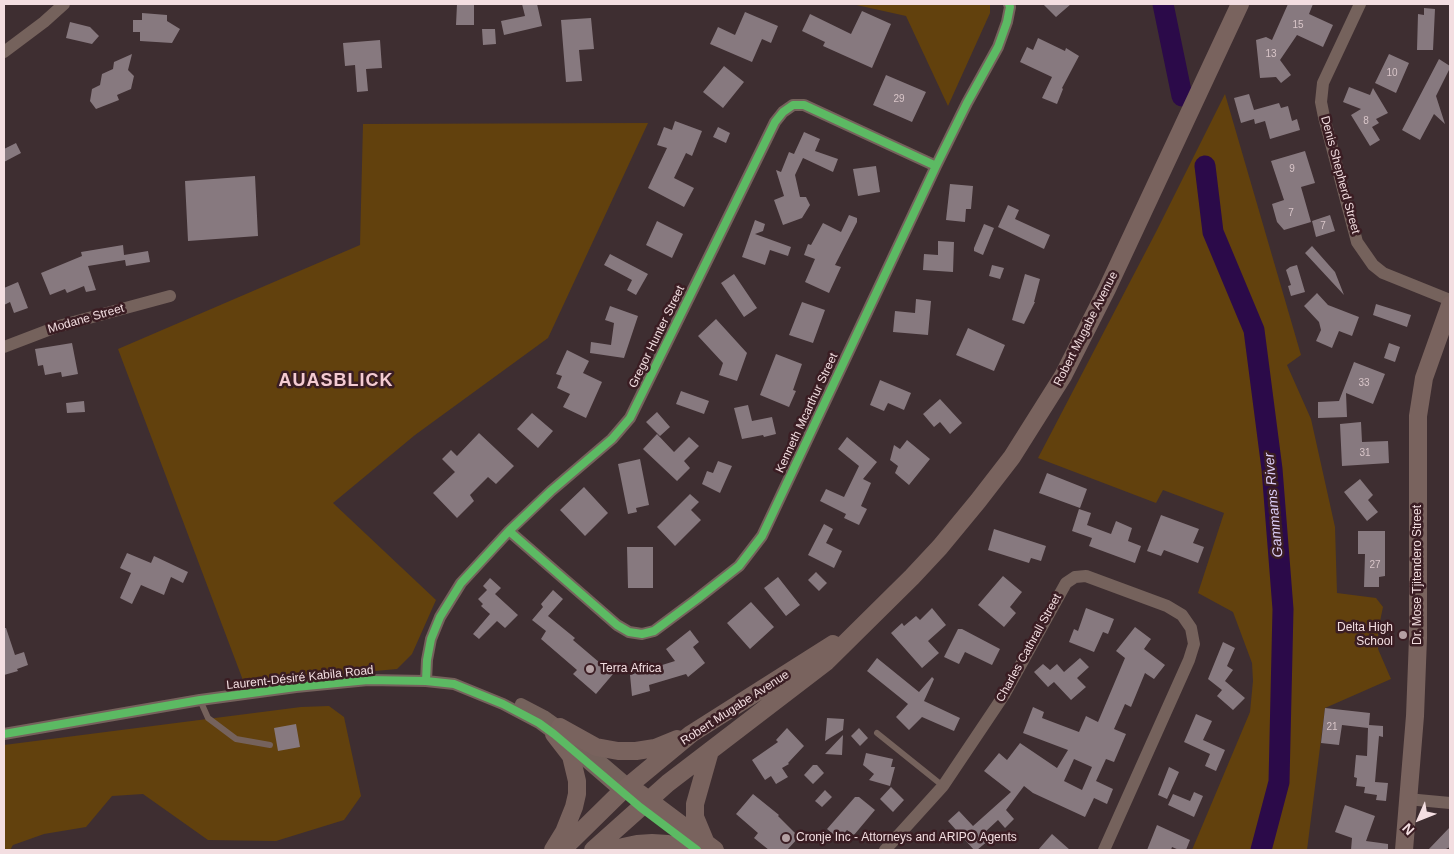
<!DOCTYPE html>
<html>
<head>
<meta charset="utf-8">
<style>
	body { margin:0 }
	#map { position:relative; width:1454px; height:854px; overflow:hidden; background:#3e2e31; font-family:Arial,sans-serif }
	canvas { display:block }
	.frame { position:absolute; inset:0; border:5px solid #f3dee1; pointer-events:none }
	.north { position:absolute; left:1394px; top:794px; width:50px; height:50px; -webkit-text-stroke:4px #3a1d23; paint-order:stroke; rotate:226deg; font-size:14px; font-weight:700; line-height:20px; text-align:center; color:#f3dee1 }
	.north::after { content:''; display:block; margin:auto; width:18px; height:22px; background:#f3dee1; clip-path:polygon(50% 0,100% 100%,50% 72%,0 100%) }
</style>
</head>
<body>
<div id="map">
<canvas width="1454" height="854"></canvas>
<div class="frame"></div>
<div class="north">N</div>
</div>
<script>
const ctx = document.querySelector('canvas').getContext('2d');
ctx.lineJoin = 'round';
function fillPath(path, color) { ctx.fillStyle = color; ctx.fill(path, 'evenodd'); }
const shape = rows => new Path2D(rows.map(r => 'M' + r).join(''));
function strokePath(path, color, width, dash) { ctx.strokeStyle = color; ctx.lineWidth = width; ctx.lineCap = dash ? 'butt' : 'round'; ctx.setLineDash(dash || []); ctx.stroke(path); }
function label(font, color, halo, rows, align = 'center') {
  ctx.font = font + ' Arial,sans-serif'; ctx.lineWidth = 5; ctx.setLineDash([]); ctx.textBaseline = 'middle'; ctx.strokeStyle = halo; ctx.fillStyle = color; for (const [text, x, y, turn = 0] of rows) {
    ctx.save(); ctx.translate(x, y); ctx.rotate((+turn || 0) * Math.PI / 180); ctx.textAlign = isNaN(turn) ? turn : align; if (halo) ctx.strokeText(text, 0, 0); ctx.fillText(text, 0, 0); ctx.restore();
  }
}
fillPath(shape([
	[852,4,990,4,990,13,948,106,906,16],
	[1225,94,1301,355,1287,365,1311,419,1335,527,1337,593,1376,598,1383,607,1378,631,1378,649,1391,679,1325,708,1307,850,1192,850,1250,712,1253,681,1252,663,1233,612,1198,593,1224,513,1163,490,1156,503,1038,458,1156,232],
	[648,123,548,338,415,435,333,503,436,600,412,654,397,669,244,683,118,349,360,245,363,124],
	[329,706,344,717,361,796,344,820,276,841,208,840,143,794,112,796,86,827,44,834,13,845,10,850,4,850,4,745,301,707]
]), '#62410d');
strokePath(shape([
	[1163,4,1182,96],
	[1205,166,1213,232,1254,330,1272,469,1283,609,1279,782,1261,850]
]), '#2b0a49', 21);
fillPath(shape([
	[457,4,474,4,474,25,456,25],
	[522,4,537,4,542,26,504,35,501,21,525,16],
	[1043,4,1071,4,1056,17],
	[1288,4,1313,4,1309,14,1333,25,1323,47,1297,35,1280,60,1291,75,1281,83,1276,77,1260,78,1256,40,1266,37,1272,40],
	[1424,8,1435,9,1433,50,1417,50,1418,14,1424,15],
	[862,11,891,24,872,68,823,46,825,42,802,31,810,14,851,34],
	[745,12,778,26,771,43,762,39,752,62,710,44,718,27,735,35],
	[142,13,167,15,167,21,180,29,172,43,140,41,140,32,133,32,133,20,142,20],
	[591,18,594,49,579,50,582,81,566,82,561,20],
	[70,22,90,27,99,36,92,44,66,38],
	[482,29,495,29,496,44,483,45],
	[1038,38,1065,51,1066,48,1079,56,1062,88,1063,89,1057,104,1042,98,1052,77,1020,62,1027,47,1033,50],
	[380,40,382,68,366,69,368,91,357,92,355,65,345,66,343,43],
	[132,54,128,70,134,76,131,89,117,95,119,100,96,109,90,101,92,89,100,85,102,74,113,69,114,62],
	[1389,54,1409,63,1396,93,1375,83],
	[1439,59,1450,66,1450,68,1436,96,1445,124,1434,114,1420,140,1402,130],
	[724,66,744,82,723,108,703,92],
	[886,75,926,92,912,122,873,105],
	[1349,87,1370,95,1373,88,1388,113,1376,119,1379,123,1372,127,1380,140,1370,146,1351,115,1361,109,1343,102],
	[1249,94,1254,110,1279,103,1281,108,1288,106,1292,121,1297,119,1300,130,1270,139,1265,121,1255,124,1254,119,1241,123,1234,98],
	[675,121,702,131,692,156,686,153,674,178,694,188,684,207,648,188,667,148,657,145,664,127,672,130],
	[718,127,730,133,726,143,713,137],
	[804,132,820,139,815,151,838,159,833,172,803,158,795,175,800,197,806,197,810,205,802,218,783,225,774,200,784,196,776,170,781,172,789,152,794,154],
	[16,143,21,153,4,162,4,149],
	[1305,151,1315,183,1301,187,1311,222,1284,230,1277,222,1272,204,1284,200,1271,161],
	[876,166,880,192,858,196,853,169],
	[255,176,258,236,188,241,185,181],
	[950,184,973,186,971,209,966,209,965,222,946,220],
	[1008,205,1019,210,1015,219,1050,235,1044,249,998,227],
	[849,215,857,218,857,222,835,265,841,267,829,293,805,282,815,259,804,255,808,244,811,245,823,223,841,232],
	[1330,215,1335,231,1316,237,1312,221],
	[755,220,765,224,763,231,755,234,791,247,788,256,770,250,765,265,742,257],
	[657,221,683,234,672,258,646,245],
	[984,224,994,228,983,255,974,251,974,248],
	[938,241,954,242,953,272,923,270,924,254,938,255],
	[123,245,124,255,148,251,150,262,126,266,125,260,88,266,96,290,86,292,84,286,67,293,65,289,50,295,41,273,82,256,81,252],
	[1312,246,1335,272,1344,295,1305,253],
	[610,254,648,274,636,295,627,290,632,280,604,265],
	[992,265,1004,268,1000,279,989,276],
	[1297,265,1305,292,1291,296,1288,286,1291,285,1286,270,1290,267],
	[734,274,757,308,744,317,721,283],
	[1025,274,1040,279,1034,302,1035,302,1024,324,1012,320],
	[18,282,28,308,14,313,10,302,4,305,4,288],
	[1317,293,1328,305,1359,317,1352,336,1339,331,1332,348,1316,341,1321,330,1319,322,1304,306],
	[916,299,931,301,928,335,893,332,895,311,915,313],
	[802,302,825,310,813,343,789,335],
	[1376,304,1411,315,1407,327,1373,315],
	[610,306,638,316,624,358,590,353,591,342,611,345,614,323,605,320],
	[716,319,747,353,737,381,719,375,723,363,698,336],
	[968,328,1005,345,994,371,956,355],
	[72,343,78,374,62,377,61,372,45,375,43,365,38,366,35,349],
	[1389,343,1400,347,1395,362,1384,358],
	[567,350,589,361,583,373,602,382,586,418,563,407,570,394,557,388,562,376,556,374],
	[776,354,802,364,793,390,796,391,789,407,760,395],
	[1354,362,1385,374,1373,404,1346,393,1347,417,1318,418,1318,402,1339,401],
	[880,380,911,393,904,410,888,403,884,411,870,405],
	[681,391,709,401,704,414,676,404],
	[940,399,962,423,950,434,940,422,934,427,923,414],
	[84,401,85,412,67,413,66,403],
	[748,405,752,421,772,417,776,434,764,437,763,435,742,439,734,408],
	[657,412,670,427,660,436,646,422],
	[532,413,553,431,538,448,517,429],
	[1361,422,1362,442,1388,441,1389,463,1342,466,1340,424],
	[479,433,514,466,496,484,488,477,470,495,474,501,457,518,433,493,455,472,442,459,451,450,457,456],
	[657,434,674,452,689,437,699,446,684,461,690,468,677,481,643,449],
	[847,437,877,462,863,479,871,483,861,506,867,509,859,525,844,518,846,514,820,501,826,489,844,497,859,466,838,449],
	[907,440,930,459,909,485,895,473,898,466,890,460,894,445,900,449],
	[640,459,649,505,636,508,637,512,628,514,618,464],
	[718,461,732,466,720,493,702,484,707,471,713,473],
	[1047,473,1087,489,1080,508,1039,493],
	[1360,479,1373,495,1368,500,1378,512,1367,521,1344,492],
	[584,487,608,513,585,536,560,510],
	[690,494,699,502,691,510,701,520,675,546,657,527],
	[1079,509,1091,513,1087,525,1111,534,1116,521,1132,528,1128,541,1141,546,1135,563,1089,546,1092,538,1072,531],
	[1161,515,1199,529,1193,543,1204,547,1198,563,1164,550,1161,556,1147,551],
	[824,524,833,529,826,543,842,551,834,568,808,555],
	[994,529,1046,546,1041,561,1031,558,1029,563,988,550],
	[1358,531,1385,531,1385,576,1379,577,1379,587,1364,587,1365,554,1358,554],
	[627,547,653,547,653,588,628,588],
	[127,553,151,563,154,556,188,572,183,583,171,577,164,595,141,585,132,604,120,598,131,573,120,568],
	[816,572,827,583,819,591,808,580],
	[1003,576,1022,592,1010,607,1016,613,1004,627,978,605],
	[778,577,800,605,786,616,764,588],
	[490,578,501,588,495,594,518,615,505,628,497,621,479,639,473,634,490,614,481,606,483,604,478,599,487,590,483,586],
	[553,590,563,599,548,616,575,638,573,640,613,674,596,694,573,674,577,670,541,639,546,631,532,620,543,607,541,604],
	[751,602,774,627,750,649,727,623],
	[932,608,946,625,928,641,939,653,922,668,891,633,902,623,904,626,916,616,920,620],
	[1086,608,1114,619,1108,634,1103,632,1094,652,1069,642,1074,629,1078,631],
	[1135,627,1151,639,1144,649,1165,665,1154,679,1145,673,1131,707,1125,704,1114,729,1126,734,1114,762,1106,759,1096,781,1113,789,1107,804,1094,798,1085,817,1033,793,1024,786,1006,810,1014,819,1005,828,998,820,984,833,989,840,977,850,974,850,948,821,959,811,973,826,1011,792,984,771,999,753,1007,760,1020,743,1057,768,1068,750,1023,733,1033,707,1044,712,1042,718,1079,732,1086,716,1098,722,1125,658,1116,651],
	[1074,759,1092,767,1082,790,1064,781],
	[4,628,6,628,15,655,24,652,28,665,17,669,18,671,4,675],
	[958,629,962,629,1000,649,992,665,965,652,959,664,944,657],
	[690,630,699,642,693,647,705,663,688,677,686,674,649,685,650,691,632,696,630,675,675,661,666,649],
	[1223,642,1235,648,1227,666,1233,670,1225,681,1245,698,1233,710,1217,696,1222,690,1208,679],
	[877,658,919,692,932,677,934,679,924,701,960,718,954,731,922,717,909,730,896,717,908,704,867,671],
	[1080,658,1089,667,1077,678,1086,687,1071,700,1054,682,1048,687,1034,672,1043,664,1050,670,1057,664,1064,672],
	[1325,708,1370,713,1369,725,1383,726,1383,737,1379,736,1375,782,1388,783,1386,801,1376,800,1377,795,1364,793,1365,787,1356,786,1357,778,1354,777,1356,755,1367,756,1368,728,1342,725,1339,745,1321,743],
	[1196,714,1212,721,1203,740,1225,750,1216,771,1205,766,1210,754,1184,742],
	[827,718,844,719,843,730,825,741],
	[296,724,300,747,278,751,274,728],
	[787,728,804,746,788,763,789,764,782,768,788,777,776,784,771,776,765,780,752,760,778,742,776,740],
	[859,728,868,738,860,746,851,736],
	[843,735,842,755,825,754],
	[866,753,893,759,891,767,895,767,890,786,869,780,874,774,863,765],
	[813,765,817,765,824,773,813,784,804,775],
	[1169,767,1179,772,1167,799,1158,795],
	[891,787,904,800,893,812,880,799],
	[825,790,832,797,822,807,815,801],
	[1194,792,1203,796,1194,817,1168,805,1173,794,1190,801],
	[753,794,779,815,778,816,799,837,787,850,769,850,754,838,758,833,736,814],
	[855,797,859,797,875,810,854,835,847,830,839,839,827,829],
	[1345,805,1375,816,1366,841,1388,844,1388,850,1351,850,1352,838,1335,832],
	[1157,825,1190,840,1186,850,1179,850,1172,847,1171,850,1147,850],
	[1450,827,1450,847,1444,850,1428,850],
	[1052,834,1070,850,1038,850]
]), '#87797f');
strokePath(shape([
	[200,700,208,718,236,739,270,745],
	[877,733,943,786]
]), '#75625c', 6);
strokePath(shape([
	[1360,4,1323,83,1321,102,1324,117,1357,242,1373,265,1383,273,1450,300],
	[4,52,44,22,64,4],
	[4,347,59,326,170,296],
	[509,531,617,625,629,632,642,634,654,631,697,599,739,566,762,536,936,166,967,103,998,47,1007,22,1010,7,1009,4],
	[426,681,427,660,431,639,440,617,461,583,509,531,551,491,612,439,630,418,775,122,783,112,793,105,804,105,936,166],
	[521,704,544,716,565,731],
	[4,734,200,700,296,687,368,680,426,681,454,684,503,704,539,723,554,734,621,792],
	[581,744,629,785],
	[1407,799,1450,803],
	[885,850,943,786,1004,695,1066,583,1075,577,1086,576,1167,606,1182,615,1191,628,1194,644,1189,660,1104,850]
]), '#75625c', 12);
strokePath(shape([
	[560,727,596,747,618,751,636,751,655,748,677,739],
	[639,793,715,850],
	[705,841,695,817,695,804,710,751],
	[553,850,564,832,574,807,577,794,577,781,571,756,554,734],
	[562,850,621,792,691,734,833,644],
	[593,850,668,783,826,662,912,577,940,547,978,501,1012,457,1063,376,1107,289,1240,4],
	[616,850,623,847,637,844,652,843,668,844,686,850],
	[1404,850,1415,716,1418,638,1418,416,1424,378,1450,305]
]), '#79635e', 18);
strokePath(shape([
	[509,531,617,625,629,632,642,634,654,631,697,599,739,566,762,536,936,166,967,103,998,47,1007,22,1010,7,1009,4],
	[426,681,427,660,431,639,440,617,461,583,509,531,551,491,612,439,630,418,775,122,783,112,793,105,804,105,936,166],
	[4,734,200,700,296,687,368,680,426,681,454,684,503,704,539,723,554,734,640,807,697,850]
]), '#5cba63', 8);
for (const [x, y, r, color] of [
	[1403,635,5,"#b4a0a3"],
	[590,669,5,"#b4a0a3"],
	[786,838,5,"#b4a0a3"]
]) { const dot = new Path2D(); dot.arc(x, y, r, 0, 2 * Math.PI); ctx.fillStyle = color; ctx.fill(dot); strokePath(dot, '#3a1d23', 2); }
label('10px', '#d8c5c8', null, [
	["15",1298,25],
	["13",1271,54],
	["10",1392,73],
	["29",899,99],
	["8",1366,121],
	["9",1292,169],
	["7",1291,213],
	["7",1323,226],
	["33",1364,383],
	["31",1365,453],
	["27",1375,565],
	["21",1332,727]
]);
label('12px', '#f3dee1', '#3a1d23', [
	["Denis Shepherd Street",1340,175,75],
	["Modane Street",86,319,-16],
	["Robert Mugabe Avenue",1086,329,-63],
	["Gregor Hunter Street",657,337,-64],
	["Kenneth Mcarthur Street",807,413,-65],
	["Dr. Mose Tjitendero Street",1418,575,-90],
	["Charles Cathrall Street",1029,648,-61],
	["Laurent-Désiré Kabila Road",300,678,-6],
	["Robert Mugabe Avenue",735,708,-33]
]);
label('12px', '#f3dee1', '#3a1d23', [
	["Delta High",1393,628,"right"],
	["School",1393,642,"right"],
	["Terra Africa",600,669],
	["Cronje Inc - Attorneys and ARIPO Agents",796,838]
], 'left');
label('italic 14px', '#dbcdf6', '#3a1d23', [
	["Gammams River",1274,505,-95]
]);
ctx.letterSpacing = '1px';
label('bold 18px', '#f4cbd2', '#3a1d23', [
	["AUASBLICK",336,381]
]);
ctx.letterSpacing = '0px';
</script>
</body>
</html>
